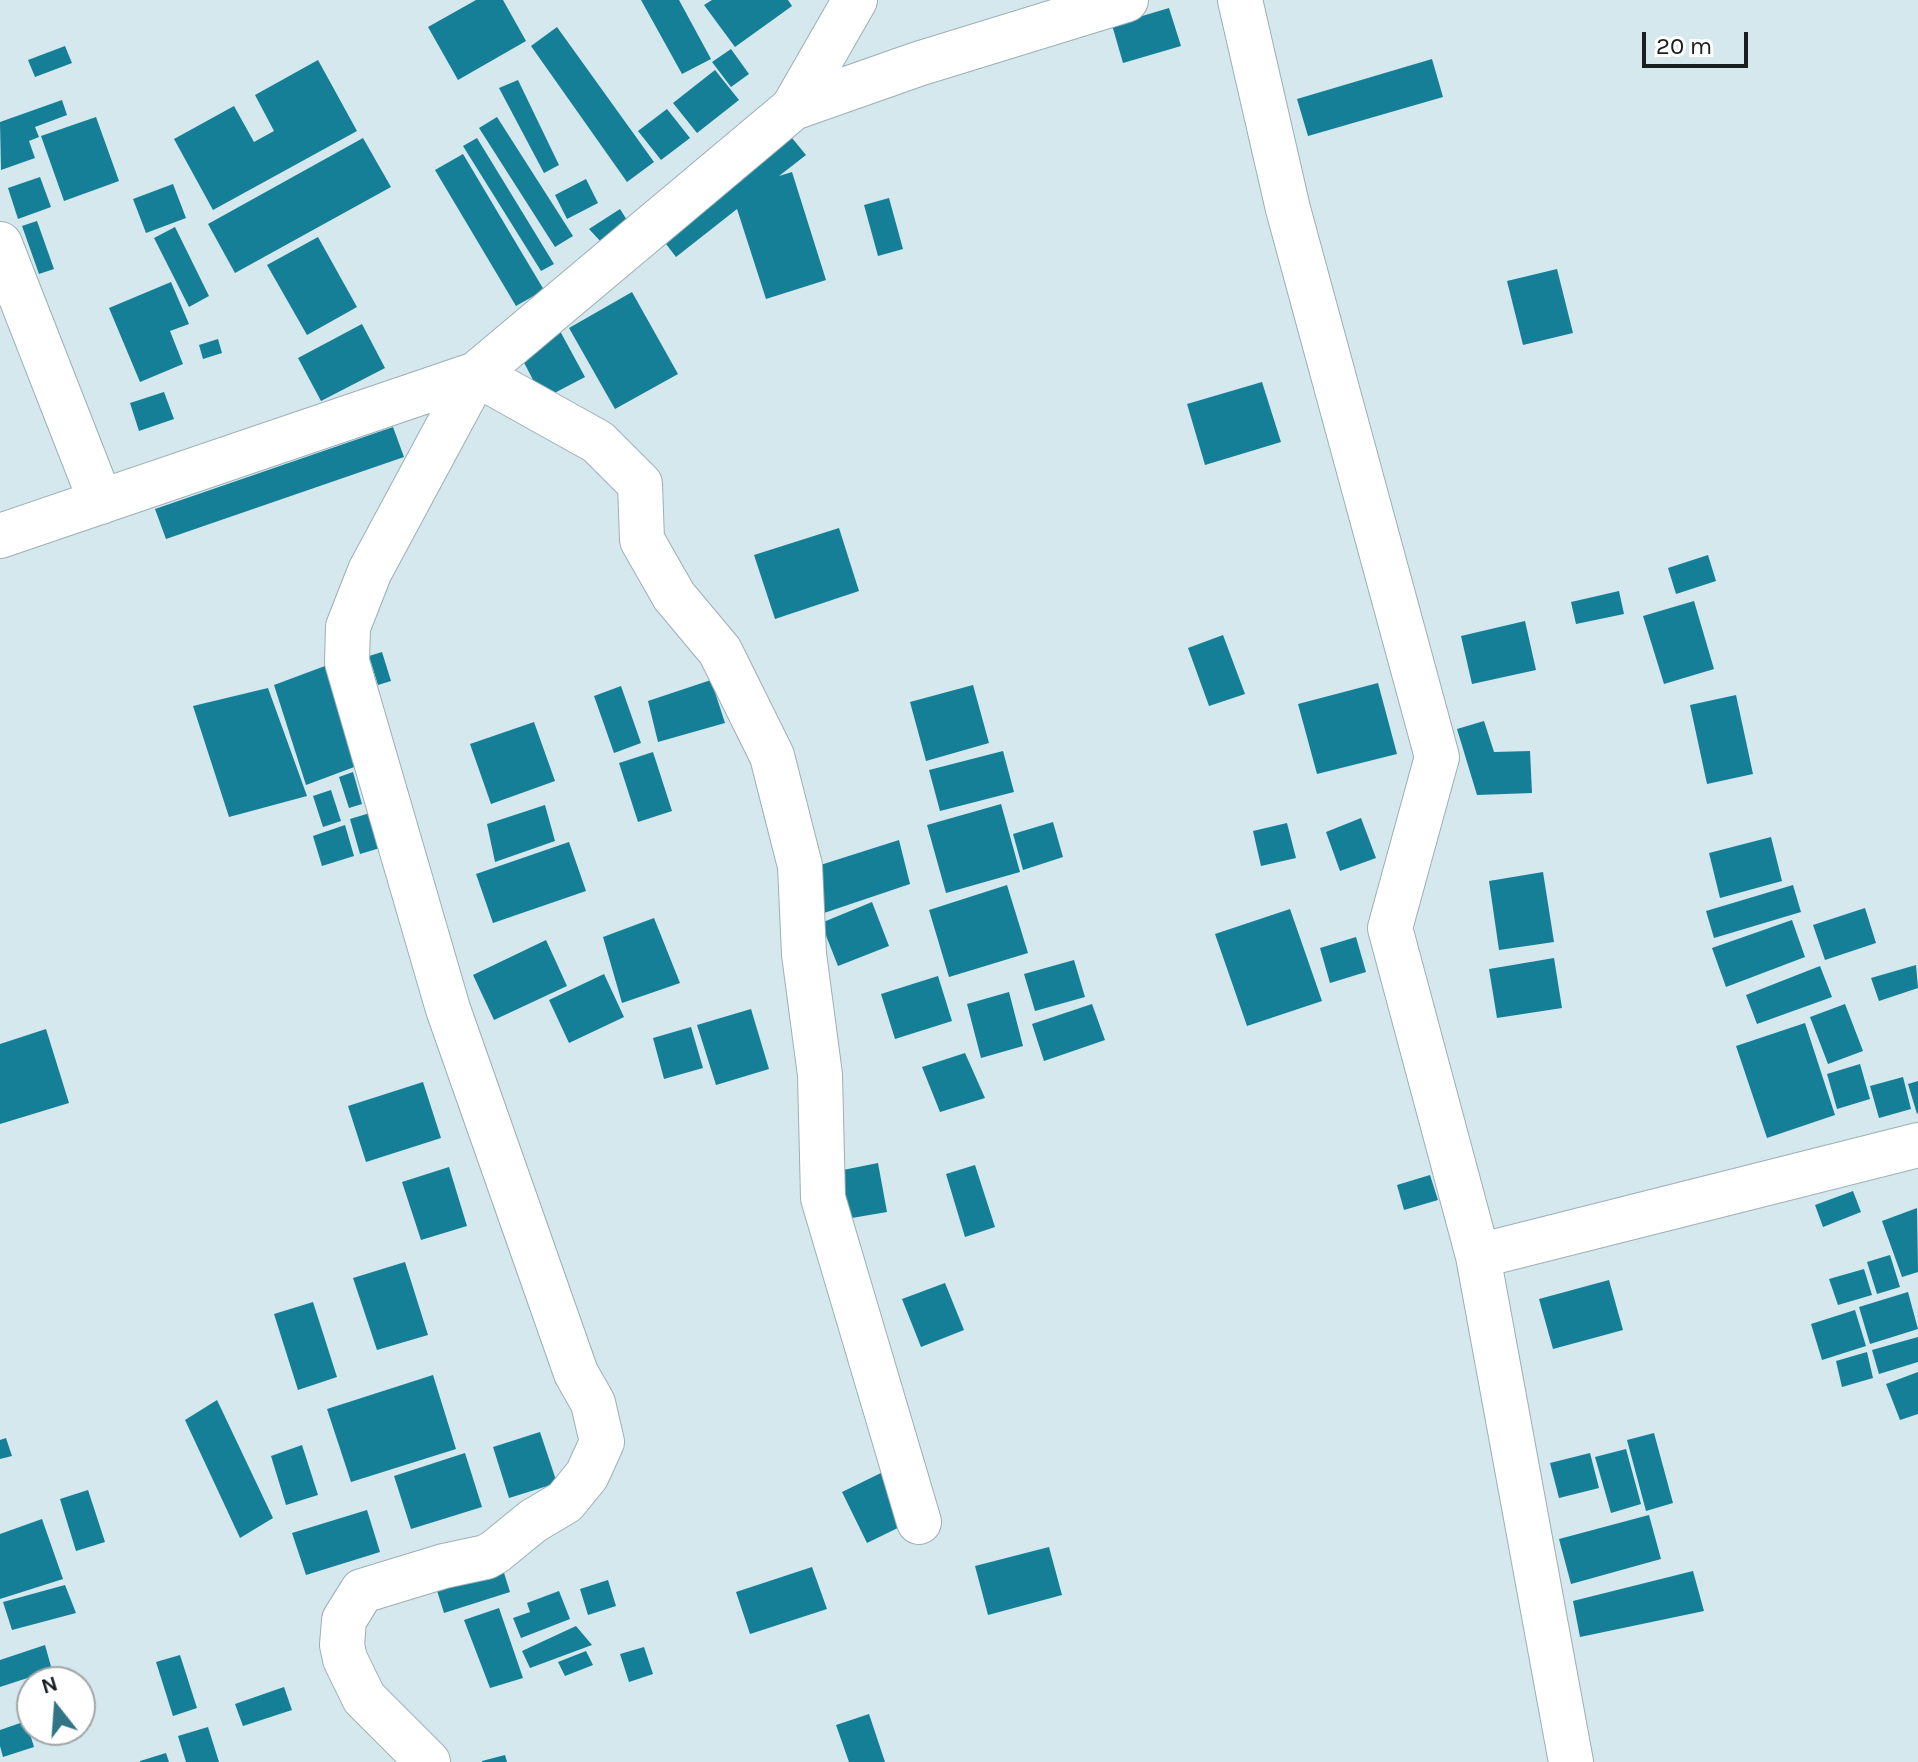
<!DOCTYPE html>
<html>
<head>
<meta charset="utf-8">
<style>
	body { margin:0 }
	#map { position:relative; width:1918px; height:1762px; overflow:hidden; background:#d4e8ee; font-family:Karla,sans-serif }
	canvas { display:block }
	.north { position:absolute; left:16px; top:1666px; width:80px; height:80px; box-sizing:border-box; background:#fff; border:2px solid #a3a5a6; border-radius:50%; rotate:343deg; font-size:22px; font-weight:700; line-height:32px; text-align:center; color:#181f21 }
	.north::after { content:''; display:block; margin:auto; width:28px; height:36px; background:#327586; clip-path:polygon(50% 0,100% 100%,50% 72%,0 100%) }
	.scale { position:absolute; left:1642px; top:32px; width:106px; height:36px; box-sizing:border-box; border:4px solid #181f21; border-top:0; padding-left:10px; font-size:24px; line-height:28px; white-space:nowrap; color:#181f21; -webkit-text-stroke:6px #fff; paint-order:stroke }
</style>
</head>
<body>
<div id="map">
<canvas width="1918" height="1762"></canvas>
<div class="north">N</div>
<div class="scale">20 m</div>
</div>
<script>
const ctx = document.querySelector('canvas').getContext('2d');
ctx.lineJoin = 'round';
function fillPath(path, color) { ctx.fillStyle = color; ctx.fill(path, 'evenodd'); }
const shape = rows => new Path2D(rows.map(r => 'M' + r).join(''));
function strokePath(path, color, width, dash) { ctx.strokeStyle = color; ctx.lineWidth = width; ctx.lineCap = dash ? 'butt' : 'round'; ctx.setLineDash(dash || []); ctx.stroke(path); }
fillPath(shape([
	[476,0,503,0,526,41,458,80,428,27],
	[641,0,679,0,711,59,682,74],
	[712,0,788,0,792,6,735,47,704,5],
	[1169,8,1181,46,1123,63,1112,25],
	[557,27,654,162,627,182,531,46],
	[65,46,72,63,35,77,28,60],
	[731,49,749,74,731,87,712,62],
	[1432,59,1443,97,1308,136,1297,99],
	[318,60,357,131,213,210,174,139,234,106,254,142,274,131,255,95],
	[715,70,739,100,697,133,673,103],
	[518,80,559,165,544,173,499,88],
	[62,100,67,115,35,127,39,137,29,141,35,158,1,170,0,122],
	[667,109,690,138,661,160,638,131],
	[96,117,119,181,64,201,41,136],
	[497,117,573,236,555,247,479,128],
	[363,138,391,187,235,273,208,224],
	[477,138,554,264,541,271,463,146],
	[792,138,806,155,779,176,792,172,826,280,766,299,737,209,676,257,663,240],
	[463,154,544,290,516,306,435,170],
	[40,177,51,207,18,219,8,188],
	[586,179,598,203,567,219,555,195],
	[173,184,186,218,146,233,133,199],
	[889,198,903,249,878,256,864,205],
	[620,209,630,225,602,243,589,229],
	[37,221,54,269,39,274,22,226],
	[175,227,209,296,189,307,154,238],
	[318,237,357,307,307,335,267,265],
	[1557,269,1573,333,1523,345,1507,281],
	[171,282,189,324,170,331,183,364,140,382,109,308],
	[632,292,678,374,615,409,569,328],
	[362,324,385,368,321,401,298,358],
	[560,331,585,377,543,399,519,353],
	[218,339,222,353,203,359,199,345],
	[1262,382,1281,442,1205,465,1187,404],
	[164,392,174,419,139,431,130,403],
	[393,427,404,457,166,539,155,509],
	[839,528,859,591,775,619,754,555],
	[1708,555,1716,581,1676,594,1668,568],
	[1619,591,1624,614,1576,624,1571,602],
	[1694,601,1714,669,1664,684,1643,616],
	[1525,621,1536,670,1472,684,1461,636],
	[1223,635,1245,694,1209,706,1188,648],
	[382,652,391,681,378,685,369,656],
	[333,663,365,763,306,785,274,685],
	[711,680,725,723,658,742,648,701],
	[1378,683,1397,754,1317,774,1298,704],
	[973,685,989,743,926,761,910,702],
	[621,686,641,743,614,753,594,696],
	[268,688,307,796,229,817,193,706],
	[1736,695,1753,774,1707,784,1690,705],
	[1484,721,1494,752,1530,751,1532,793,1477,795,1457,729],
	[534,722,555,781,491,804,470,744],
	[1003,751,1014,792,940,811,929,770],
	[653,752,672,811,638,822,619,763],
	[353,772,362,804,349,808,339,777],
	[331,790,341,821,323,827,313,796],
	[1001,804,1020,872,946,893,927,825],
	[545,805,555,841,495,862,487,824],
	[370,813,380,848,360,854,350,819],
	[1361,818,1376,858,1340,871,1326,832],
	[1053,822,1063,857,1023,870,1013,834],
	[1287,823,1296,858,1261,866,1253,831],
	[345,825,354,856,322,866,313,836],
	[1771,837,1782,881,1720,898,1709,853],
	[899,840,910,884,824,913,811,868],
	[569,842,586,891,493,923,476,874],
	[1543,872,1554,942,1499,950,1489,881],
	[1007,885,1028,953,949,977,929,910],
	[1793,885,1801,912,1714,938,1706,911],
	[872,902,889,946,838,966,821,923],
	[1865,908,1876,943,1825,960,1813,925],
	[1290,909,1322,1001,1247,1026,1215,934],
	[654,918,680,983,622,1003,603,937],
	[1792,920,1805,957,1726,987,1712,948],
	[1356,937,1366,972,1330,983,1320,948],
	[546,940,567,986,494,1020,473,975],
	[1554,958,1562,1008,1497,1018,1489,969],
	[1074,960,1085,997,1035,1011,1024,974],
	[1916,965,1918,988,1879,1001,1871,978],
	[1820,966,1832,997,1757,1024,1746,995],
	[604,974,624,1017,569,1043,549,1000],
	[938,976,952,1021,895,1039,881,994],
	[1009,992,1023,1046,981,1058,967,1004],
	[1092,1004,1105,1040,1044,1061,1032,1024],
	[1845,1004,1863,1051,1828,1064,1810,1017],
	[751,1009,769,1069,716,1085,697,1025],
	[1805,1023,1835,1115,1767,1138,1736,1046],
	[691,1027,703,1068,664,1079,653,1038],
	[46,1029,69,1103,0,1124,0,1044],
	[965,1053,985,1098,940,1112,922,1067],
	[1860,1064,1870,1099,1837,1109,1827,1074],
	[1903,1077,1911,1109,1879,1118,1870,1086],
	[1918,1081,1918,1113,1917,1114,1908,1084],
	[423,1082,441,1138,366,1162,348,1106],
	[878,1163,887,1212,846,1219,838,1171],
	[975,1165,995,1227,965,1237,946,1174],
	[449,1167,467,1226,421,1240,402,1182],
	[1430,1175,1438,1200,1404,1210,1397,1185],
	[1853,1191,1861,1212,1823,1227,1815,1205],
	[1917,1208,1918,1272,1902,1277,1882,1221],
	[1890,1255,1900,1287,1877,1294,1867,1262],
	[405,1262,428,1335,377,1350,353,1278],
	[1864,1269,1872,1295,1838,1305,1829,1279],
	[1609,1280,1623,1330,1553,1349,1539,1299],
	[945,1283,964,1330,921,1347,902,1299],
	[1908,1292,1918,1329,1870,1344,1859,1307],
	[313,1302,337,1377,298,1390,274,1314],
	[1855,1310,1866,1346,1822,1360,1811,1324],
	[1918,1337,1918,1362,1879,1374,1872,1350],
	[1867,1352,1873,1378,1842,1387,1836,1361],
	[1918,1372,1918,1414,1900,1420,1886,1384],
	[433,1375,456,1449,351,1482,327,1409],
	[217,1400,273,1518,240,1538,185,1420],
	[540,1432,557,1483,509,1498,493,1447],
	[1654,1433,1673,1503,1646,1511,1627,1440],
	[6,1438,12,1456,0,1459,0,1440],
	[302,1445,318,1495,286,1505,271,1456],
	[1626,1449,1641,1504,1611,1513,1595,1457],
	[465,1453,482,1507,411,1529,394,1476],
	[1590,1453,1599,1488,1559,1498,1550,1463],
	[885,1471,910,1522,867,1543,842,1492],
	[88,1490,105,1542,76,1551,60,1499],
	[367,1510,380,1552,306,1575,292,1533],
	[1649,1515,1661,1559,1571,1584,1559,1539],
	[42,1519,63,1579,0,1599,0,1534],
	[1049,1547,1062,1595,988,1615,975,1566],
	[500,1560,510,1592,444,1613,434,1581],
	[812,1567,827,1609,750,1634,736,1592],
	[1693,1571,1704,1611,1580,1637,1573,1601],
	[608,1580,616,1606,588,1615,580,1589],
	[65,1585,76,1613,12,1630,3,1602],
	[559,1591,570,1619,521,1638,513,1618,530,1612,527,1603],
	[499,1608,523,1678,490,1688,464,1620],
	[576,1626,592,1645,530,1668,522,1651],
	[45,1645,52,1670,0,1687,0,1660],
	[644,1647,653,1674,629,1682,620,1654],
	[586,1651,593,1665,565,1676,558,1662],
	[180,1655,197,1708,173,1716,156,1662],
	[284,1687,292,1710,243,1726,235,1704],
	[869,1714,885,1762,849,1762,836,1725],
	[26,1721,34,1747,3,1757,0,1746,0,1730],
	[208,1727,219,1762,186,1762,178,1736],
	[166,1753,169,1762,140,1762,140,1761],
	[505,1755,507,1762,482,1762,482,1761]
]), '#147f96');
const minor = shape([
	[1240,0,1288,209,1437,757,1390,928,1478,1256,1571,1762],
	[793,108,855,0],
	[0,244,101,502],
	[0,536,476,374,793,108,918,64,1126,0],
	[1478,1256,1918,1145],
	[428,1762,364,1698,345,1659,342,1645,344,1620,362,1591,444,1566,486,1557,495,1552,533,1521,565,1502,587,1475,602,1442,593,1403,576,1373,448,1009,347,662,348,627,370,571,476,374,598,442,640,484,642,540,674,596,720,651,772,756,800,866,804,954,820,1075,823,1198,919,1522]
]);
strokePath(minor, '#9cafb4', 46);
strokePath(minor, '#fff', 44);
</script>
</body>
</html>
